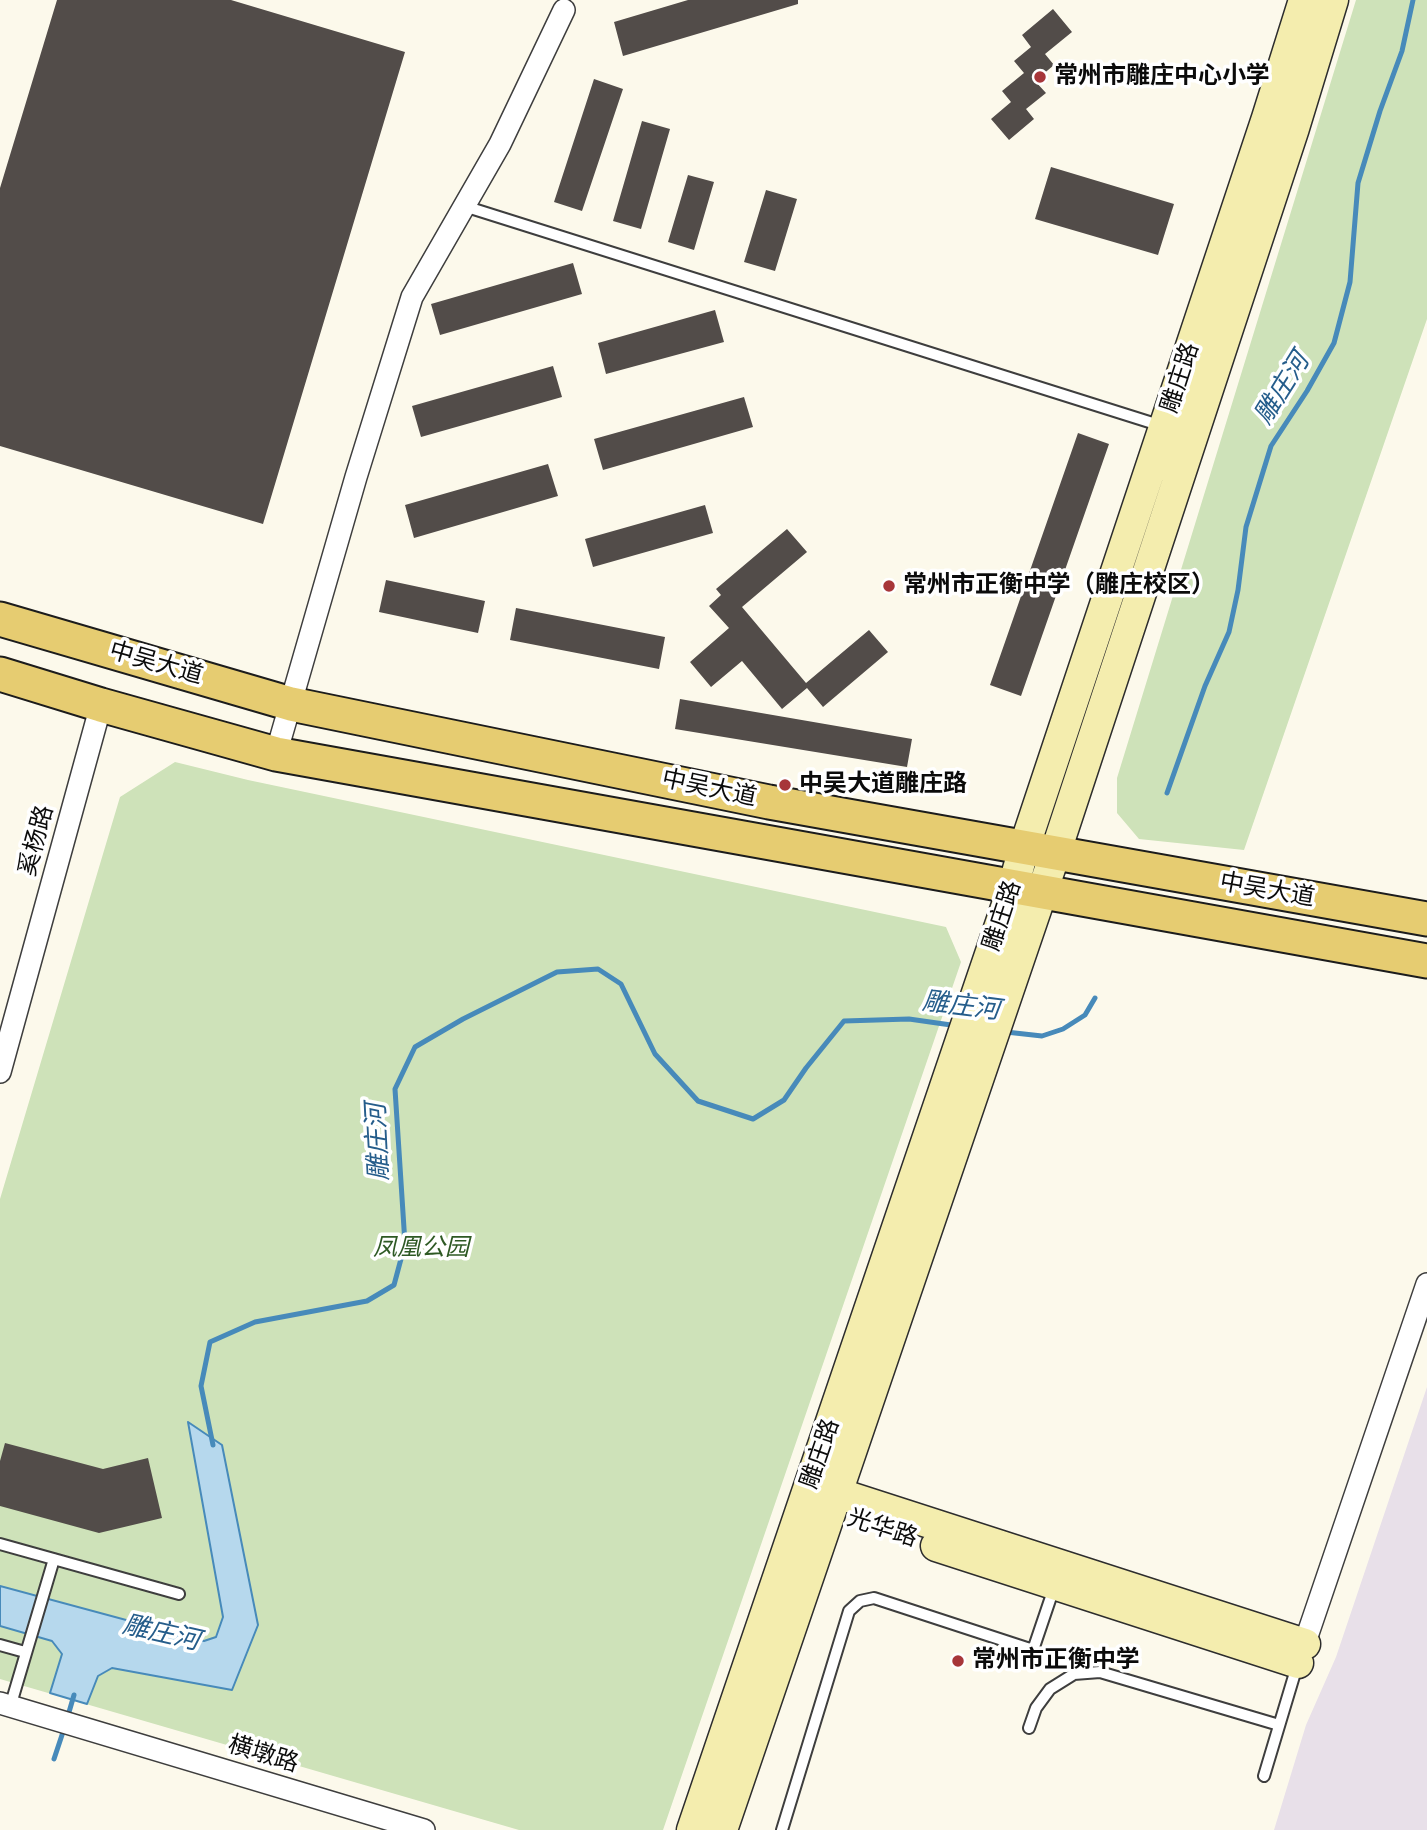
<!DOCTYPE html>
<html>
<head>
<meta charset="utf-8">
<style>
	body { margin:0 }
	canvas { display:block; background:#fcf9eb }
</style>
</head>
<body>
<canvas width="1427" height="1830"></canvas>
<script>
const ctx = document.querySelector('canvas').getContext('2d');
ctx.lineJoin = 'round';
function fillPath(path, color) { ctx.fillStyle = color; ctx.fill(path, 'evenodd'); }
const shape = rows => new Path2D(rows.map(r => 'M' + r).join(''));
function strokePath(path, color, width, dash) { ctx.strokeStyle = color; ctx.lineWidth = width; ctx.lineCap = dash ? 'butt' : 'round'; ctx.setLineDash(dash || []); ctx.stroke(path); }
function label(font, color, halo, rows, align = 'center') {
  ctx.font = font + ' "Times New Roman","Noto Sans SC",serif'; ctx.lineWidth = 7; ctx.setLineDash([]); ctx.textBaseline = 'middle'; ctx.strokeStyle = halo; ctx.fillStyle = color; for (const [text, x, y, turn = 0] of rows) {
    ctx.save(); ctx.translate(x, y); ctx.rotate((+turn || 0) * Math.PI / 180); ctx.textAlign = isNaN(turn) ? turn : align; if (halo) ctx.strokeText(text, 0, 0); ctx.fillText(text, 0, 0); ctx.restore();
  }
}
fillPath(shape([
	[1427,1387,1427,1830,1274,1830,1306,1725,1336,1657]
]), '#e8e0e9');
fillPath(shape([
	[1356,0,1427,0,1427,319,1244,850,1139,839,1117,813,1117,778],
	[175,762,248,780,946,927,961,962,663,1830,519,1830,0,1679,0,1199,120,797]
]), '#cee2b9');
const water = shape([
	[188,1422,222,1445,258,1625,232,1690,112,1668,98,1676,87,1704,50,1693,62,1654,52,1641,0,1626,0,1586,204,1641,216,1637,223,1617,188,1422]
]);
fillPath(water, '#b6d8ed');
strokePath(water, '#478aba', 2);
strokePath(shape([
	[1167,793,1205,686,1229,632,1238,590,1246,527,1271,446,1307,391,1334,343,1350,282,1358,183,1380,111,1402,51,1413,0],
	[1006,1032,1042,1036,1063,1029,1085,1015,1095,998],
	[213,1445,201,1386,210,1342,255,1322,367,1301,394,1285,405,1244,395,1089,415,1047,463,1019,557,972,598,969,621,984,655,1054,698,1101,753,1119,784,1100,806,1068,844,1021,909,1019,958,1026],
	[67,1719,74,1695],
	[54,1759,64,1729]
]), '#478aba', 5);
fillPath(shape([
	[57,0,231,0,405,52,263,524,0,446,0,188],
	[688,0,798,0,798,4,623,56,614,22],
	[1053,9,1072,32,1045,54,1054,65,1035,81,1046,93,1026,109,1034,119,1009,140,991,119,1011,102,1002,91,1024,73,1014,61,1031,47,1022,35],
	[594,79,623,89,582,211,554,202],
	[642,121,670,129,641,229,613,221],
	[1051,167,1174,204,1158,255,1035,219],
	[688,175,714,182,694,250,668,242],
	[766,190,797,199,775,271,744,262],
	[573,263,582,294,440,335,431,304],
	[715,310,724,342,606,374,598,343],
	[553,366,562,397,421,437,412,406],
	[744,397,753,427,603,470,594,439],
	[1078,433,1109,444,1021,696,990,685],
	[548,464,558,496,414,538,405,505],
	[705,505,713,533,593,567,585,539],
	[787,529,807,552,742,607,806,683,869,630,888,652,823,707,807,688,782,709,742,661,711,687,690,662,729,628,709,606,721,595,716,589],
	[386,580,485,601,478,633,379,612],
	[516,608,665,637,659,669,510,640],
	[680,699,912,739,907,767,675,729],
	[5,1443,103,1469,148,1458,162,1518,99,1533,0,1506,0,1461]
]), '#524c49');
const lane = shape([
	[464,206,1162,426],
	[0,1544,179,1594],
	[0,1645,25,1652],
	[10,1707,54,1559],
	[1029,1728,1036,1708,1050,1689,1074,1674,1100,1672,1279,1725],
	[1264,1776,1297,1666],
	[782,1830,849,1611,860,1601,874,1598,1033,1650,1054,1588]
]);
const street = shape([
	[276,754,356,477,412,297,500,144,564,10],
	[0,1072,101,705],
	[1300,1657,1427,1284],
	[0,1703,424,1830]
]);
const secondary = shape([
	[818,1493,837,1493,1305,1644],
	[936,1546,1298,1663],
	[692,1830,1013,887,1024,848,1267,118,1304,0],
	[722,1830,1055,854,1294,128,1333,0]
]);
const primary = shape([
	[0,619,291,704,769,802,1427,919],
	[0,674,101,705,276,754,1427,961]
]);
strokePath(lane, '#3e3e3e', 14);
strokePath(street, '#3e3e3e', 24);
strokePath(secondary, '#2d2d2d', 33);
strokePath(primary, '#1c1c1c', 37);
strokePath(lane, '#fff', 10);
strokePath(street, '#fff', 21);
strokePath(secondary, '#f4edae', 30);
strokePath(primary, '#e6cc71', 33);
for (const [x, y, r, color] of [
	[1040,77,7,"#a73639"],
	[889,586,7,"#a73639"],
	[785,785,7,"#a73639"],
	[958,1661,7,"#a73639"]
]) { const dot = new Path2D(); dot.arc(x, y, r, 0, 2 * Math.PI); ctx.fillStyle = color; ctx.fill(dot); strokePath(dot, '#fff', 2.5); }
label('bold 24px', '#0b0b0b', '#fff', [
	["常州市雕庄中心小学",1054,77],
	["常州市正衡中学（雕庄校区）",903,586],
	["中吴大道雕庄路",799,785],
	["常州市正衡中学",972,1661]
], 'left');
label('24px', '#0b0b0b', '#fff', [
	["雕庄路",1181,378,-72],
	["中吴大道",156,664,16],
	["中吴大道",709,789,12],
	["奚杨路",37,841,-75],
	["中吴大道",1267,891,10],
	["雕庄路",1003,916,-72],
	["雕庄路",821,1454,-71],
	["光华路",882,1529,18],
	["横墩路",263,1755,17]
]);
label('italic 24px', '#2e5924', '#fff', [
	["凤凰公园",421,1249]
]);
label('italic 26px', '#255d8b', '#fff', [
	["雕庄河",1283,389,-58],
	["雕庄河",961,1007,7],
	["雕庄河",379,1142,-93],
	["雕庄河",161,1634,13]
]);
</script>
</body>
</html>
